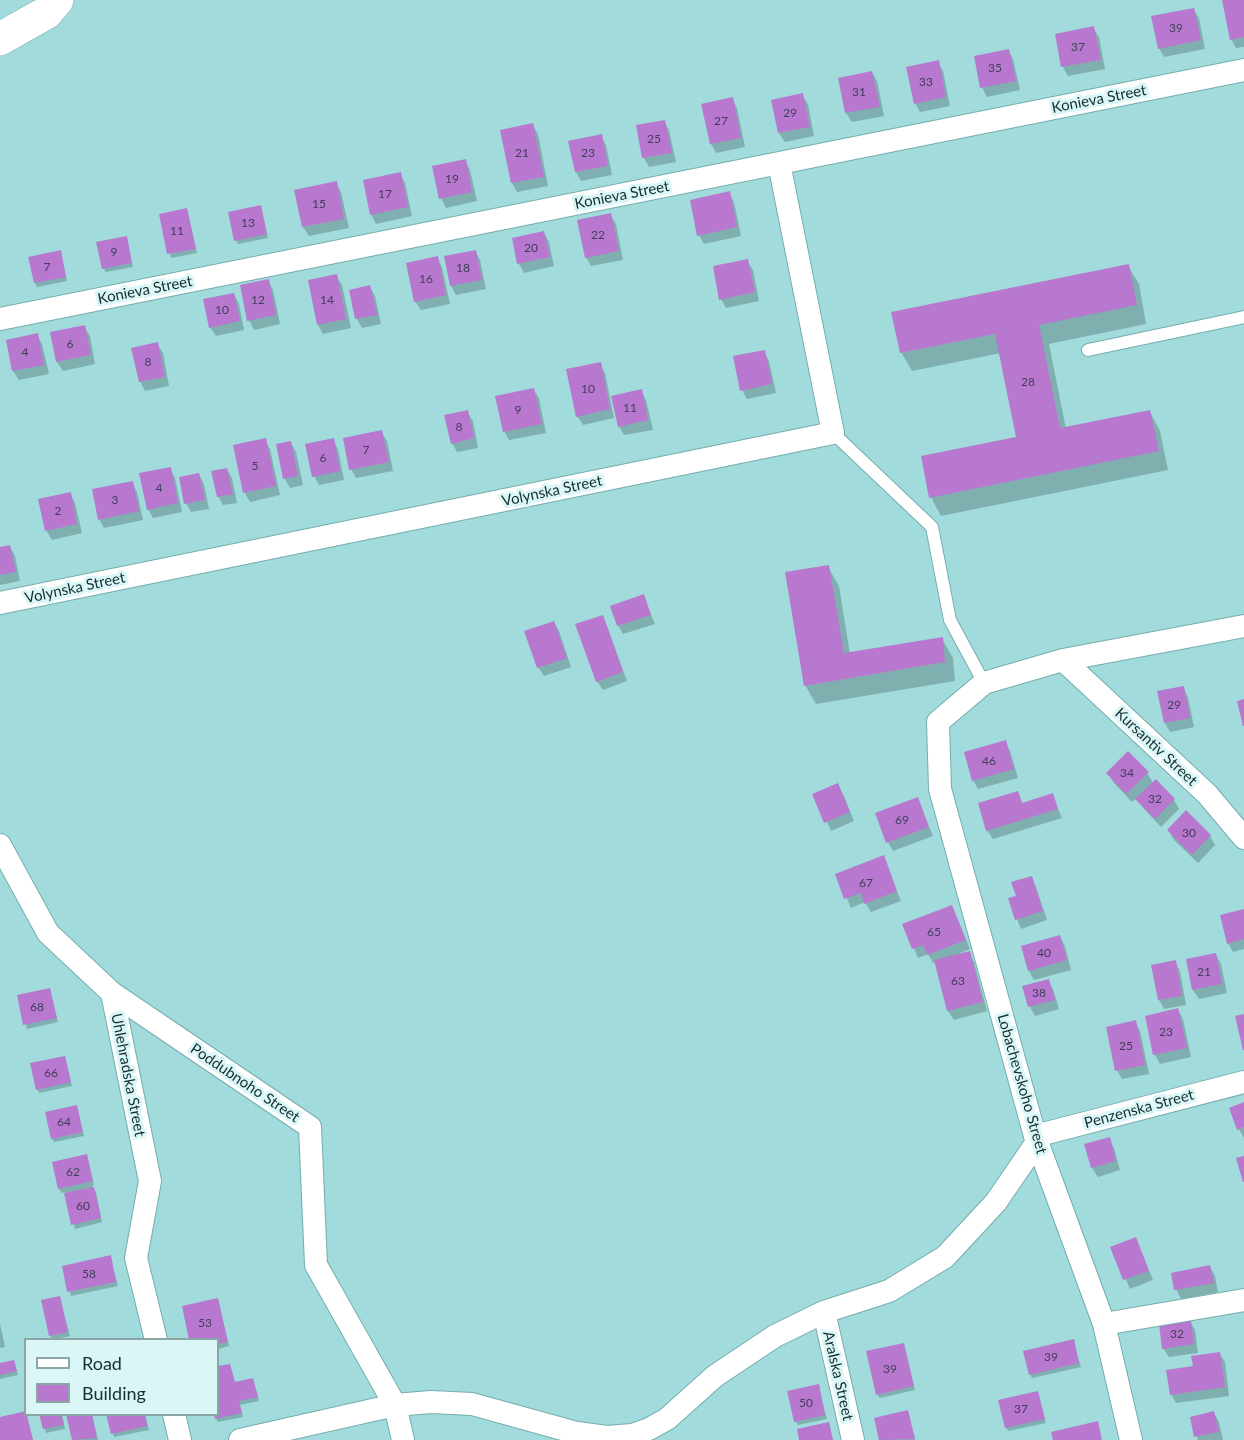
<!DOCTYPE html>
<html>
<head>
<meta charset="utf-8">
<style>
	body { margin:0 }
	#map { position:relative; width:1244px; height:1440px; overflow:hidden; background:#a1dbdb; font-family:Lato,sans-serif }
	canvas { display:block }
	.legend { position:absolute; left:24px; top:1338px; width:195px; height:78px; box-sizing:border-box; background:#daf6f6; border:2px solid #8ca6a6; margin:0; padding:8px 10px; list-style:none; font-size:18px; color:#172e2f }
	.legend li { display:flex; align-items:center; gap:12px; height:30px }
	.legend b { width:30px; border:2px solid #8ca6a6 }
</style>
</head>
<body>
<div id="map">
<canvas width="1244" height="1440"></canvas>
<ul class="legend">
<li><b style="height:8px;background:#fff"></b>Road</li>
<li><b style="height:16px;background:#b878d0"></b>Building</li>
</ul>
</div>
<script>
const ctx = document.querySelector('canvas').getContext('2d');
ctx.lineJoin = 'round';
function fillPath(path, color) { ctx.fillStyle = color; ctx.fill(path, 'evenodd'); }
const shape = rows => new Path2D(rows.map(r => 'M' + r).join(''));
function strokePath(path, color, width, dash) { ctx.strokeStyle = color; ctx.lineWidth = width; ctx.lineCap = dash ? 'butt' : 'round'; ctx.setLineDash(dash || []); ctx.stroke(path); }
function label(font, color, halo, rows, align = 'center') {
  ctx.font = font + ' Lato,sans-serif'; ctx.lineWidth = 6; ctx.setLineDash([]); ctx.textBaseline = 'middle'; ctx.strokeStyle = halo; ctx.fillStyle = color; for (const [text, x, y, turn = 0] of rows) {
    ctx.save(); ctx.translate(x, y); ctx.rotate((+turn || 0) * Math.PI / 180); ctx.textAlign = isNaN(turn) ? turn : align; if (halo) ctx.strokeText(text, 0, 0); ctx.fillText(text, 0, 0); ctx.restore();
  }
}
fillPath(shape([
	[1231,0,1244,0,1244,47,1236,48,1231,39],
	[1193,9,1199,18,1205,49,1164,57,1159,48],
	[1093,28,1099,37,1105,69,1068,76,1063,67,1056,35],
	[1008,50,1013,59,1020,90,987,97,982,87],
	[938,62,943,71,950,106,920,112,915,103],
	[872,72,877,81,884,116,852,122,846,113],
	[802,95,808,104,814,136,785,142,779,133],
	[732,99,737,108,745,147,716,153,711,144],
	[664,121,669,130,676,162,649,167,644,158,637,126],
	[533,125,538,134,548,186,517,192,512,183,502,131],
	[601,136,606,145,612,175,581,181,576,172],
	[465,160,470,170,477,201,446,208,441,198],
	[400,174,405,183,412,216,376,224,371,214],
	[336,183,341,192,349,228,309,236,303,227],
	[729,193,734,202,741,236,704,244,699,235],
	[260,207,268,238,238,244,236,240],
	[187,210,197,253,171,258,161,215],
	[610,214,616,224,623,260,591,266,586,257],
	[544,233,549,242,554,266,524,273,519,264],
	[126,238,133,267,106,272,103,268],
	[475,251,480,260,486,289,456,295,451,286],
	[60,252,67,281,37,287,35,283],
	[437,258,442,267,450,304,421,310,415,301],
	[747,261,753,270,759,301,726,308,721,299],
	[1128,266,1139,284,1146,324,1049,344,1066,429,1150,412,1160,431,1168,470,941,516,931,497,1018,438,1001,353,912,371,901,352],
	[336,276,342,285,351,328,323,334,318,325,309,282],
	[268,281,273,290,280,324,254,330,249,320],
	[370,287,375,296,381,324,362,328,357,319,351,291],
	[234,294,239,304,244,330,216,336,210,327],
	[84,327,90,336,95,364,63,371,57,362,51,334],
	[37,335,42,344,49,374,19,380,13,371,7,341],
	[157,344,163,353,169,386,145,391,140,381],
	[764,352,769,361,776,393,747,399,742,390],
	[600,364,605,373,614,418,583,425,577,416],
	[533,389,539,398,546,433,509,440,504,431],
	[641,391,646,400,653,430,624,435,619,426],
	[467,412,473,421,478,448,457,452,452,443],
	[381,432,387,441,393,471,356,478,351,469],
	[265,440,270,449,280,495,250,502,245,493],
	[333,440,338,449,344,480,319,485,314,476],
	[291,443,296,452,303,485,290,488,285,479],
	[170,469,175,478,182,512,153,518,148,509],
	[227,469,232,478,237,503,223,505,218,496],
	[199,474,204,484,209,509,191,512,186,503],
	[132,483,137,492,143,520,104,528,99,519],
	[70,494,75,503,82,533,52,540,46,530],
	[10,547,15,556,20,581,0,585,0,549],
	[828,567,839,586,850,654,942,639,953,658,955,681,816,704,805,685],
	[643,596,655,624,623,634,618,625],
	[602,617,607,626,627,681,603,690,597,681],
	[554,622,559,631,571,667,544,676,538,667],
	[1183,688,1188,697,1194,727,1170,732,1165,723,1159,693],
	[1005,742,1010,751,1018,778,978,789,973,780],
	[1108,773,1147,773,1153,783,1174,800,1179,809,1161,827,1143,808,1137,798,1132,802,1113,782],
	[1018,793,1023,804,1052,795,1062,818,993,839,987,830],
	[843,794,854,821,831,831,814,795],
	[917,799,933,836,893,851,888,842],
	[1169,831,1210,836,1215,845,1198,863,1174,840],
	[883,857,901,901,871,912,865,902,851,908,837,875],
	[1031,878,1036,887,1047,920,1021,929,1009,899,1018,897],
	[952,906,970,949,960,953,960,955,969,953,974,962,987,1011,954,1020,948,1011,936,962,933,963,928,954,918,958,904,924],
	[1244,911,1244,949,1233,952,1228,943],
	[1060,937,1065,946,1071,970,1034,980,1029,971],
	[1216,955,1221,964,1227,993,1199,999,1193,990,1188,960],
	[1175,962,1180,971,1186,1005,1164,1009,1159,1000],
	[1048,980,1053,989,1059,1009,1035,1016,1030,1007],
	[49,990,58,1022,27,1029,19,996],
	[1178,1010,1183,1019,1191,1057,1160,1064,1155,1055,1146,1017],
	[1135,1022,1140,1031,1149,1074,1122,1079,1117,1070],
	[65,1057,72,1086,39,1093,37,1089],
	[1244,1104,1244,1138,1239,1129],
	[76,1107,84,1136,54,1142,52,1138],
	[1109,1139,1114,1148,1120,1170,1098,1177,1092,1168,1086,1145],
	[87,1156,94,1185,92,1186,96,1192,102,1222,75,1229,65,1192,62,1193,59,1189],
	[1136,1239,1153,1280,1130,1289,1112,1248],
	[110,1257,118,1286,71,1296,63,1267],
	[1210,1267,1215,1276,1218,1292,1181,1299,1176,1289],
	[60,1298,70,1336,52,1340,43,1302],
	[218,1300,229,1346,218,1349],
	[1190,1321,1195,1330,1198,1353,1169,1357,1163,1348],
	[0,1324,5,1347,0,1348],
	[1073,1341,1081,1367,1032,1378,1030,1374],
	[903,1344,915,1390,880,1398,877,1394],
	[1219,1353,1225,1362,1229,1396,1176,1403,1171,1394],
	[14,1362,18,1375,0,1379,0,1365],
	[230,1365,235,1383,253,1379,259,1401,240,1405,243,1417,218,1422,216,1418,218,1368],
	[818,1386,827,1419,798,1425,795,1421],
	[1037,1393,1046,1423,1008,1431,1006,1427],
	[907,1411,915,1440,881,1440,876,1419],
	[1214,1413,1219,1422,1223,1440,1198,1440,1192,1418],
	[41,1414,62,1414,65,1429,46,1433],
	[68,1414,92,1414,98,1440,73,1440],
	[108,1414,145,1414,149,1430,114,1437]
]), '#0003');
fillPath(shape([
	[1222,0,1244,0,1244,37,1230,40],
	[1194,8,1201,40,1158,49,1151,16],
	[1094,26,1101,60,1061,67,1055,34],
	[1009,49,1016,81,980,88,974,56],
	[939,60,946,97,914,104,906,67],
	[872,71,880,107,845,113,838,78],
	[803,93,810,127,778,133,771,100],
	[733,97,741,138,710,144,701,104],
	[665,120,672,153,642,158,636,125],
	[533,123,544,177,511,183,500,130],
	[602,134,608,166,575,172,568,141],
	[466,159,472,192,439,199,432,166],
	[401,172,408,207,370,215,363,180],
	[337,181,344,219,302,227,294,190],
	[730,191,737,227,697,236,690,200],
	[261,205,267,234,234,241,228,212],
	[187,208,196,249,167,254,159,214],
	[611,213,619,251,585,258,577,220],
	[544,231,550,257,517,264,512,238],
	[127,236,132,263,102,269,96,242],
	[61,250,66,277,34,283,28,257],
	[476,250,482,280,450,286,444,256],
	[438,256,446,295,414,302,406,263],
	[748,259,755,292,719,300,713,266],
	[1129,264,1137,305,1039,325,1060,428,1150,410,1159,451,929,498,921,456,1016,437,995,334,900,353,891,312],
	[337,274,346,319,317,325,308,280],
	[269,279,276,315,247,321,240,285],
	[370,285,377,315,355,319,349,290],
	[234,293,240,321,209,328,203,299],
	[85,325,91,355,56,362,50,332],
	[38,333,44,365,12,371,6,340],
	[158,342,165,377,139,382,131,348],
	[765,350,772,384,740,391,733,356],
	[601,362,610,409,576,417,566,369],
	[534,388,542,424,503,432,495,396],
	[642,389,648,420,618,427,611,396],
	[468,410,474,438,451,444,444,415],
	[382,430,389,462,349,470,343,438],
	[266,438,276,486,243,493,233,445],
	[334,438,340,471,312,477,305,444],
	[291,441,298,476,283,479,276,444],
	[171,467,178,503,147,510,139,473],
	[227,468,233,494,217,497,211,471],
	[199,473,205,500,184,504,179,477],
	[133,481,139,511,98,520,92,489],
	[71,492,77,524,45,531,38,499],
	[10,545,16,572,0,575,0,547],
	[829,565,844,653,943,637,945,662,804,686,785,572],
	[644,594,651,615,617,626,610,606],
	[603,615,623,672,596,682,575,624],
	[554,621,567,658,537,668,524,631],
	[1184,686,1190,718,1164,723,1157,691],
	[1244,699,1244,726,1243,726,1237,701],
	[1006,740,1014,769,972,781,964,752],
	[1128,751,1149,772,1126,794,1106,773],
	[1156,779,1175,799,1155,819,1135,799],
	[838,783,850,812,824,823,812,794],
	[1018,791,1022,803,1053,793,1058,809,986,831,978,803],
	[918,797,929,827,886,843,875,813],
	[1186,810,1211,835,1192,855,1167,830],
	[884,855,897,891,864,904,861,893,844,899,835,874],
	[1032,876,1043,911,1015,920,1008,898,1016,896,1011,882],
	[952,905,966,940,927,955,923,945,912,949,902,924],
	[1244,909,1244,939,1227,944,1220,915],
	[1060,935,1067,960,1028,971,1021,946],
	[970,951,983,1002,947,1011,934,960],
	[1216,953,1222,984,1192,990,1186,959],
	[1176,960,1182,996,1158,1000,1151,965],
	[1049,979,1055,1000,1028,1007,1022,986],
	[50,988,57,1018,23,1025,17,995],
	[1178,1008,1187,1048,1153,1055,1145,1016],
	[1244,1014,1244,1050,1243,1050,1235,1016],
	[1136,1020,1145,1065,1115,1071,1106,1027],
	[65,1056,71,1082,36,1090,30,1063],
	[1244,1102,1244,1127,1237,1130,1229,1108],
	[77,1105,83,1132,51,1139,45,1112],
	[1110,1137,1116,1161,1091,1168,1084,1144],
	[87,1154,93,1181,58,1189,52,1162],
	[1244,1156,1244,1182,1243,1182,1236,1158],
	[94,1187,101,1218,71,1225,64,1193],
	[1136,1237,1149,1271,1123,1280,1110,1247],
	[111,1255,116,1282,67,1292,62,1266],
	[1210,1265,1214,1283,1174,1290,1171,1273],
	[60,1296,68,1332,49,1336,41,1300],
	[218,1298,228,1342,218,1344,218,1340,189,1340,182,1306],
	[1191,1320,1194,1344,1162,1349,1159,1324],
	[1074,1339,1079,1363,1029,1375,1023,1351],
	[904,1343,914,1386,876,1395,866,1351],
	[1220,1352,1225,1387,1170,1395,1166,1370,1193,1366,1191,1356],
	[14,1360,17,1371,0,1375,0,1363],
	[230,1364,235,1382,253,1378,258,1397,239,1401,242,1413,215,1419,214,1414,218,1414,218,1366],
	[819,1384,825,1415,794,1422,787,1391],
	[1038,1391,1045,1419,1005,1428,998,1400],
	[908,1410,915,1439,879,1440,874,1418],
	[26,1411,33,1440,0,1440,0,1417],
	[1214,1411,1219,1432,1194,1437,1190,1417],
	[39,1414,61,1414,64,1425,43,1429],
	[66,1414,92,1414,97,1438,72,1440],
	[106,1414,145,1414,147,1426,111,1434],
	[1098,1421,1102,1440,1053,1440,1051,1432],
	[829,1422,833,1440,799,1440,797,1429]
]), '#b878d0');
const lane = shape([
	[1088,350,1244,317],
	[833,433,932,527,950,620,984,683]
]);
const street = shape([
	[0,319,1244,70],
	[0,603,833,433,779,163],
	[1063,660,1207,794,1244,838],
	[0,845,48,933,112,993,150,1181,136,1258,156,1340],
	[112,993,310,1127,316,1265,395,1405,403,1440],
	[1035,1136,1244,1082],
	[824,1312,853,1440],
	[1104,1324,1244,1300],
	[174,1414,180,1440],
	[240,1440,395,1405,431,1402,472,1404,577,1433,607,1437,632,1435,649,1429,667,1419,715,1376,775,1336,824,1312,889,1291,945,1257,996,1202,1037,1142],
	[1131,1440,1104,1324,1035,1136,940,789,938,722,984,683,1063,660,1244,626]
]);
const secondary = shape([
	[0,39,46,13,57,0]
]);
strokePath(lane, '#75adae', 14);
strokePath(street, '#75adae', 24);
strokePath(secondary, '#75adae', 34);
strokePath(lane, '#fff', 12);
strokePath(street, '#fff', 22);
strokePath(secondary, '#fff', 33);
label('12px', '#3f4057', null, [
	["39",1176,28],
	["37",1078,47],
	["35",995,68],
	["33",926,82],
	["31",859,92],
	["29",790,113],
	["27",721,121],
	["25",654,139],
	["21",522,153],
	["23",588,153],
	["19",452,179],
	["17",385,194],
	["15",319,204],
	["13",248,223],
	["11",177,231],
	["22",598,235],
	["20",531,248],
	["9",114,252],
	["7",47,267],
	["18",463,268],
	["16",426,279],
	["12",258,300],
	["14",327,300],
	["10",222,310],
	["6",70,344],
	["4",25,352],
	["8",148,362],
	["28",1028,382],
	["10",588,389],
	["11",630,408],
	["9",518,410],
	["8",459,427],
	["7",366,450],
	["6",323,458],
	["5",255,466],
	["4",159,488],
	["3",115,500],
	["2",58,511],
	["29",1174,705],
	["46",989,761],
	["34",1127,773],
	["32",1155,799],
	["69",902,820],
	["30",1189,833],
	["67",866,883],
	["65",934,932],
	["40",1044,953],
	["21",1204,972],
	["63",958,981],
	["38",1039,993],
	["68",37,1007],
	["23",1166,1032],
	["25",1126,1046],
	["66",51,1073],
	["64",64,1122],
	["62",73,1172],
	["60",83,1206],
	["58",89,1274],
	["53",205,1323],
	["32",1177,1334],
	["39",1051,1357],
	["39",890,1369],
	["50",806,1403],
	["37",1021,1409]
]);
label('15px', '#172e2f', '#daf6f6', [
	["Konieva Street",1099,99,-11],
	["Konieva Street",622,195,-11],
	["Konieva Street",145,290,-11],
	["Volynska Street",552,491,-12],
	["Volynska Street",75,588,-12],
	["Kursantiv Street",1156,747,43],
	["Uhlehradska Street",128,1075,79],
	["Poddubnoho Street",245,1083,34],
	["Lobachevskoho Street",1022,1084,74],
	["Penzenska Street",1139,1109,-15],
	["Aralska Street",838,1376,77]
]);
</script>
</body>
</html>
